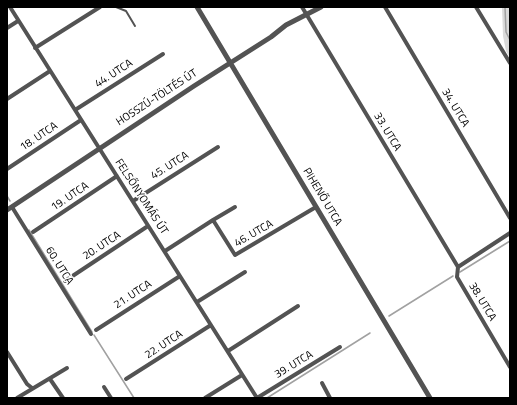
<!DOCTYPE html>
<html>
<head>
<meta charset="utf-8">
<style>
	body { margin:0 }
	#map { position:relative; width:517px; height:405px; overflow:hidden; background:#fff; font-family:"Titillium Web",sans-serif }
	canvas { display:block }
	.frame { position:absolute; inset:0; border:8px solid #000; pointer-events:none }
</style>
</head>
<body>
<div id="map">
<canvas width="517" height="405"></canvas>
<div class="frame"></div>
</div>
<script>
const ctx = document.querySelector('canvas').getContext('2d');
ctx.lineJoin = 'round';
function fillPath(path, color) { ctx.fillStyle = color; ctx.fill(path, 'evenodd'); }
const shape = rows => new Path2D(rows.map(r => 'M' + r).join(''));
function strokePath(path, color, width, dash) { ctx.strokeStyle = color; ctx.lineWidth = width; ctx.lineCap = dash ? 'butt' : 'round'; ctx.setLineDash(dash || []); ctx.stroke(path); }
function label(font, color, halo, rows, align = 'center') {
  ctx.font = font + ' "Titillium Web",sans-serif'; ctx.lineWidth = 3; ctx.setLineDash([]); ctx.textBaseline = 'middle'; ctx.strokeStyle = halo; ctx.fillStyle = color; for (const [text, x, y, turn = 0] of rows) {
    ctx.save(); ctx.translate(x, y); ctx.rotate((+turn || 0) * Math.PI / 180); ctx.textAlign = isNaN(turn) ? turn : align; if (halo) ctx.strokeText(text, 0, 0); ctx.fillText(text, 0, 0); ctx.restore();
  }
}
fillPath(shape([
	[502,7,510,7,510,58,506,51,503,36]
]), '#dadada');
strokePath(shape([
	[505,7,506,32,510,40],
	[7,196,10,201],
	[29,230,92,332],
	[460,272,510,241],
	[389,316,453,276],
	[94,335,134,398],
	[267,398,370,333]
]), '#a1a1a1', 1.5);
strokePath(shape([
	[116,7,126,11,135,26]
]), '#535353', 2);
strokePath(shape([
	[10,7,257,398],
	[302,7,458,267],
	[385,7,510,218],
	[476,7,510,63],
	[7,28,18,21],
	[35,48,100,7],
	[7,99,50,71],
	[75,110,163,54],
	[7,169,81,120],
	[133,201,218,147],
	[12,207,91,334],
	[213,220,235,207],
	[33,232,117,176],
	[165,251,213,220,235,255,316,207],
	[458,267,457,277,510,367],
	[458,267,510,233],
	[65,281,148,226],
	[197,302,245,272],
	[96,330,180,276],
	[228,351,298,306],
	[7,352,27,384,32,388],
	[50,379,63,398],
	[126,379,211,325],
	[322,383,330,398],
	[104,387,111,398],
	[17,398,67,368],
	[205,398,242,375],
	[257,398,340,347]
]), '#535353', 4);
strokePath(shape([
	[197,7,430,398],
	[7,210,194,86,271,37,286,25,321,7]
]), '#535353', 5);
label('11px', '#000', '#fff', [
	["44. UTCA",114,74,-33],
	["HOSSZÚ-TÖLTÉS ÚT",157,98,-33],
	["34. UTCA",455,108,59],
	["33. UTCA",387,132,59],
	["18. UTCA",39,137,-34],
	["45. UTCA",170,166,-32],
	["19. UTCA",70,197,-34],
	["FELSŐNYOMÁS ÚT",141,197,57],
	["PIHENŐ UTCA",322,197,59],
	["46. UTCA",254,234,-30],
	["20. UTCA",102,246,-33],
	["60. UTCA",59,266,58],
	["21. UTCA",133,295,-33],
	["38. UTCA",482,302,59],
	["22. UTCA",164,345,-33],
	["39. UTCA",294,365,-31]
]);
</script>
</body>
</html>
